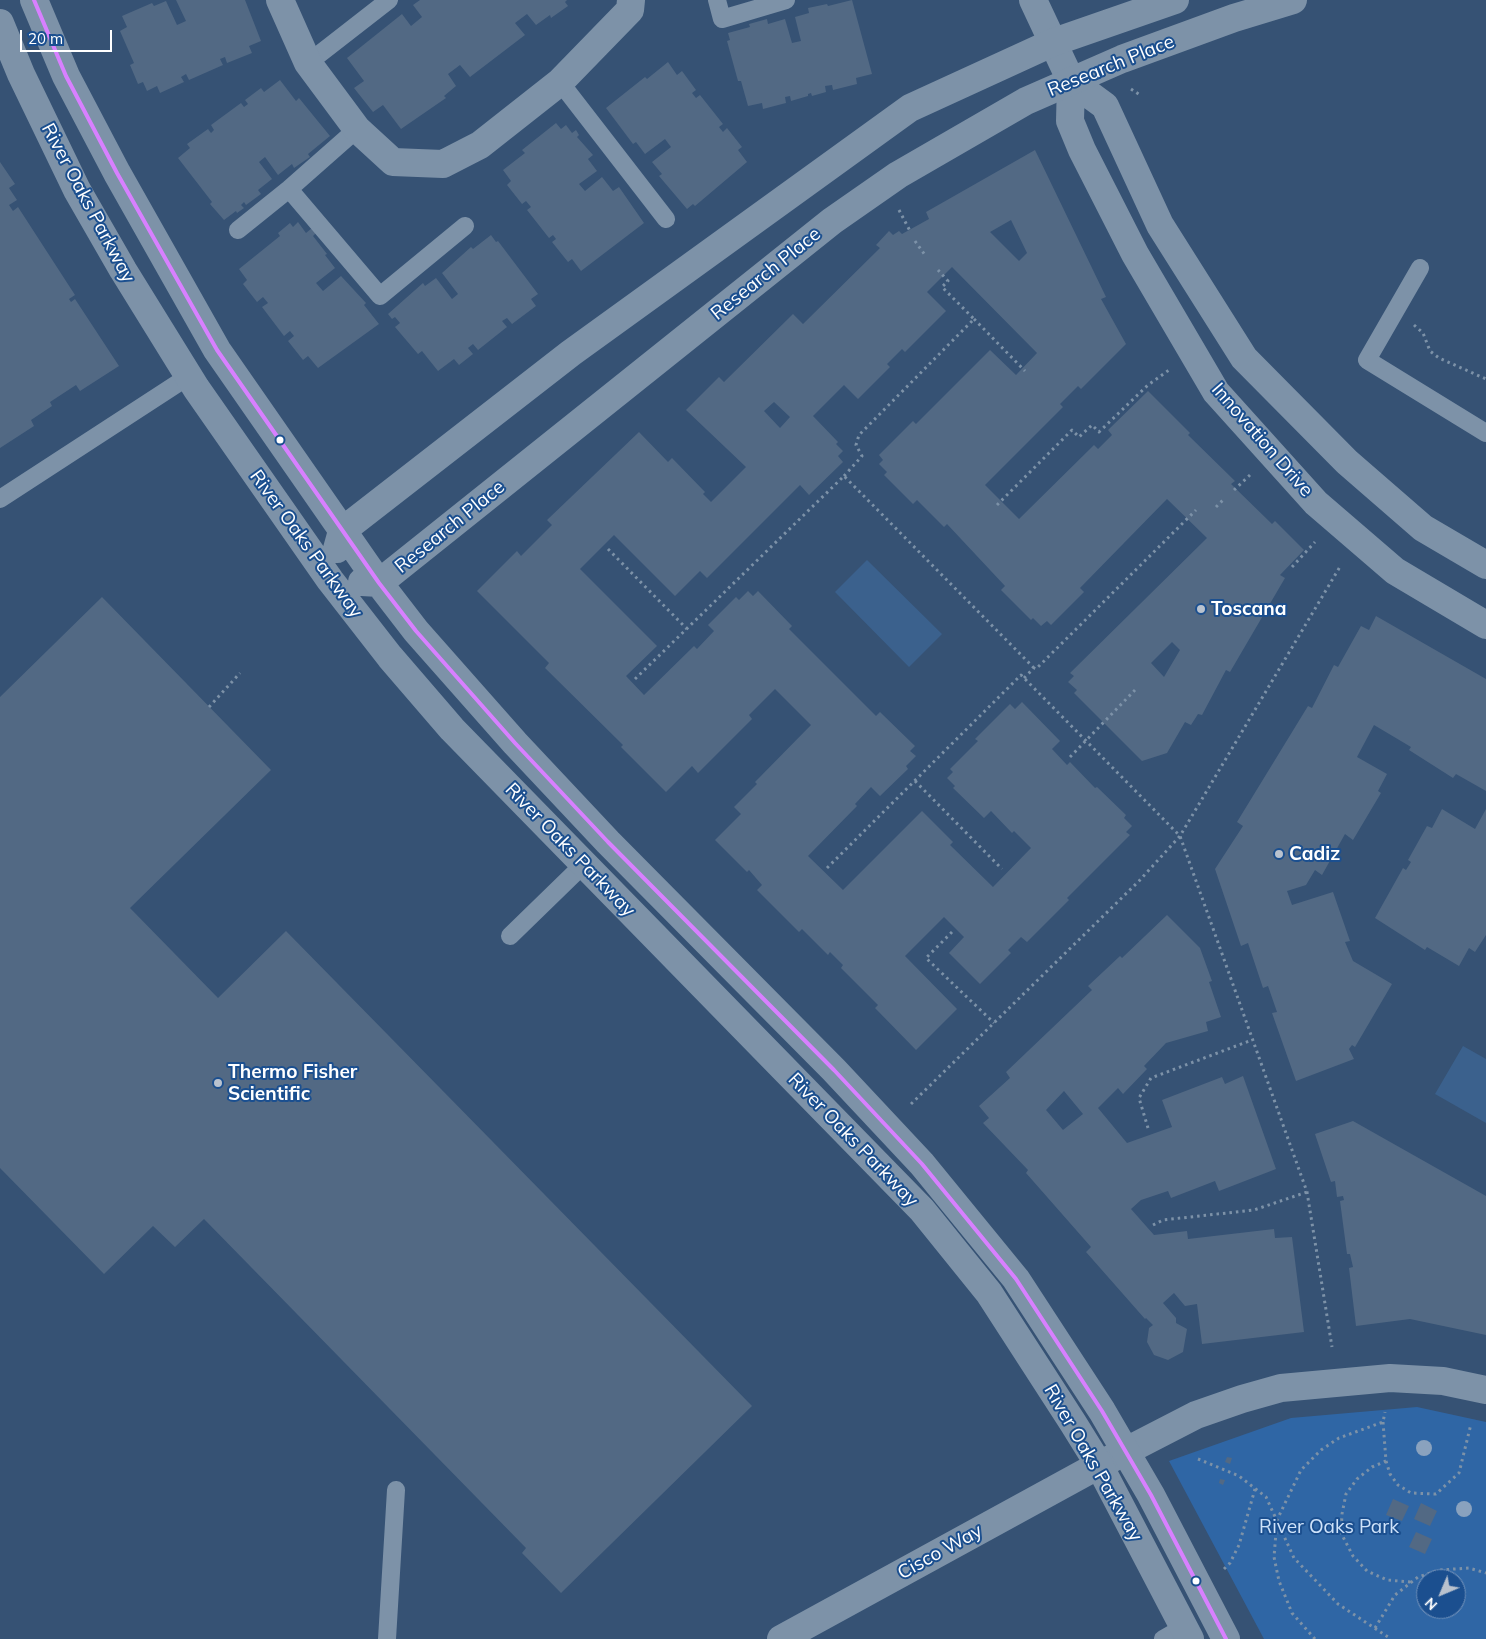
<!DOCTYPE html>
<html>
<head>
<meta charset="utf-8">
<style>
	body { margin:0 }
	#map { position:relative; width:1486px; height:1639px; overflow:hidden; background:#365274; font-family:Mulish,sans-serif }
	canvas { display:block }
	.north { position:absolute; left:1416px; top:1569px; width:50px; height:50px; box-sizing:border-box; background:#1b4f8f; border:1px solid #7695bc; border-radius:50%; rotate:225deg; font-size:14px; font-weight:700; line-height:20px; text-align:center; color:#fff }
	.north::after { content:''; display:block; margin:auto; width:18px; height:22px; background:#b9c2ce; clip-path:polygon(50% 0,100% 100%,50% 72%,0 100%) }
	.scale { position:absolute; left:20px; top:30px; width:92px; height:22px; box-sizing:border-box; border:2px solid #fff; border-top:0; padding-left:6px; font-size:15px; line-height:18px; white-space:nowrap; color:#fff; -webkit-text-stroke:4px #1b4f8f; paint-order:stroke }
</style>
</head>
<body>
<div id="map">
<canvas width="1486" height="1639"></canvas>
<div class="north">N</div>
<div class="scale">20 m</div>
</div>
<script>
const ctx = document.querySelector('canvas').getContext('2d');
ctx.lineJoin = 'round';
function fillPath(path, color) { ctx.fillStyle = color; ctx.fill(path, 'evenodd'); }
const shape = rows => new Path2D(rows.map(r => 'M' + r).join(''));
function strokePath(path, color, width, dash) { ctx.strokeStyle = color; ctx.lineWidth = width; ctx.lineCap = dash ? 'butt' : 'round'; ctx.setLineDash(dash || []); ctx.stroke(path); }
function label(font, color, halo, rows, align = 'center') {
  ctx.font = font + ' Mulish,sans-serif'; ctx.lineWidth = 4; ctx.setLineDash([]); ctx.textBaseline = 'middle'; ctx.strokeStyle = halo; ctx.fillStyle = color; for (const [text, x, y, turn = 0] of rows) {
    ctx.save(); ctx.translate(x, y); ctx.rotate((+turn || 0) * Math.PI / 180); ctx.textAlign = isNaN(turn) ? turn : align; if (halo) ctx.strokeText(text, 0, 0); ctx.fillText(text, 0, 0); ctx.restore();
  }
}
fillPath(shape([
	[1417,1407,1486,1422,1486,1639,1264,1639,1169,1461,1291,1418],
	[1426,1579,1456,1579,1456,1609,1426,1609]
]), '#2f66a5');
fillPath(shape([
	[867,560,942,634,909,667,835,592],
	[1463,1046,1486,1059,1486,1123,1435,1094]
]), '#3b618d');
fillPath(shape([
	[176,0,245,0,261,41,249,46,252,53,227,63,225,57,220,59,223,65,189,80,186,74,181,77,184,82,160,93,157,86,147,91,143,82,138,84,130,65,134,63,120,31,127,27,122,16,152,3,154,6,166,1,177,25,186,21],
	[420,0,567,0,565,2,568,6,551,18,550,15,536,25,527,14,515,23,525,35,470,77,460,65,448,74,456,86,444,96,446,98,401,129,383,105,373,112,354,88,364,81,347,58,402,14,411,26,422,17,413,5],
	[852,0,872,74,856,78,857,84,833,90,832,85,825,86,826,92,812,96,811,93,808,94,808,96,791,101,790,96,785,97,786,103,763,109,762,103,748,106,741,81,738,81,727,41,730,40,728,33,750,27,749,24,767,19,768,24,785,19,792,43,801,41,795,17,809,13,808,8,827,4,828,6],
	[668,62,677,75,682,71,696,90,692,93,696,98,700,95,723,124,719,127,723,132,727,128,742,147,738,150,747,162,695,206,693,204,687,209,659,176,662,174,652,162,671,147,665,139,645,154,636,142,633,144,606,108,645,77,647,79],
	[280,80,296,101,299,98,330,136,308,154,310,157,294,168,292,164,278,175,265,157,259,162,272,179,258,190,261,194,246,205,244,202,241,205,244,208,237,213,236,211,224,220,210,204,212,202,178,158,190,148,187,144,208,129,211,133,214,130,211,125,241,103,244,107,248,104,245,100,261,88,264,92],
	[556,123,561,129,566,125,572,133,576,130,579,135,577,137,593,155,588,159,597,171,579,184,585,191,602,177,613,191,619,187,644,223,581,271,572,259,568,262,552,242,556,239,553,235,549,238,527,210,531,207,526,201,522,204,507,185,511,181,503,170,525,153,522,150],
	[1035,150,1106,297,1101,299,1126,344,1081,389,1078,386,1060,404,1063,407,985,485,1019,519,1094,445,1098,449,1112,435,1108,430,1148,391,1190,433,1188,435,1235,481,1231,484,1272,524,1275,521,1304,550,1280,575,1285,578,1230,672,1226,670,1202,715,1198,714,1191,725,1185,722,1167,753,1142,761,1074,693,1077,690,1068,682,1074,676,1070,673,1207,538,1167,499,1080,588,1084,592,1051,625,1047,621,1041,626,1033,618,1031,620,1001,590,1005,586,947,524,944,527,917,500,913,504,884,475,887,472,879,464,883,460,879,455,913,421,916,424,990,350,1016,375,1037,353,952,267,927,292,946,311,905,352,902,349,887,364,890,367,858,399,844,385,813,416,838,442,836,444,843,451,838,456,843,462,809,495,800,485,707,578,700,571,675,596,614,535,580,569,657,646,626,676,644,695,694,646,697,649,714,631,708,625,736,597,739,600,748,591,753,596,758,591,792,626,789,629,876,716,880,712,915,746,910,751,916,756,906,766,908,769,880,796,871,787,855,804,857,806,808,856,843,890,922,811,953,842,950,845,993,887,1031,848,1014,831,1012,833,991,811,984,818,953,788,955,786,947,778,953,772,950,769,978,741,975,739,1010,704,1015,709,1022,702,1060,741,1052,749,1067,765,1070,762,1095,788,1097,787,1126,815,1124,818,1132,826,1126,832,1130,835,1067,898,1069,900,1027,942,1021,937,1008,950,1011,953,980,984,949,953,964,937,944,917,905,956,957,1009,916,1050,875,1008,878,1005,841,968,843,965,830,952,828,955,802,929,799,932,757,890,762,885,749,870,747,872,715,840,741,814,734,807,757,784,755,782,811,725,775,689,749,715,752,719,698,773,692,766,666,792,621,747,623,745,545,668,549,663,477,591,517,551,521,556,552,525,547,520,639,432,668,462,672,458,705,492,703,494,711,502,746,467,686,410,719,377,724,382,793,314,803,324,880,248,876,245,889,231,893,235,899,231,902,234,929,219,926,212],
	[1011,220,1027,253,1019,261,990,232],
	[774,402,790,417,780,428,764,411],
	[1172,642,1180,650,1164,677,1151,663],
	[0,162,15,184,9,188,17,200,9,205,13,211,18,207,75,295,69,299,71,302,75,299,119,366,80,391,76,385,50,402,52,406,31,420,34,426,0,448],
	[298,222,306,233,312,228,316,233,313,236,327,254,325,255,335,268,316,283,323,291,341,276,366,303,364,305,379,324,318,368,308,356,303,360,288,341,294,336,290,331,284,336,262,307,268,303,263,297,257,302,243,284,247,280,239,269,280,236,278,233,290,223,293,227],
	[491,235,496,242,498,241,538,294,531,299,536,306,512,324,507,318,502,321,507,327,478,350,473,344,468,348,473,354,459,365,454,359,438,371,422,351,418,354,395,327,400,323,395,317,392,319,388,314,423,283,425,286,436,278,452,299,458,294,442,273,471,247,473,249],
	[102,597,271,770,130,908,218,998,286,931,752,1406,561,1593,522,1553,526,1548,204,1219,175,1247,153,1226,104,1274,0,1168,0,697],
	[1376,616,1486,679,1486,791,1456,774,1453,778,1409,750,1411,747,1374,725,1357,757,1387,774,1378,791,1381,793,1353,840,1345,834,1322,875,1315,870,1306,885,1287,891,1292,905,1333,892,1350,941,1345,942,1353,961,1392,984,1355,1047,1352,1045,1349,1049,1354,1059,1296,1081,1272,1013,1277,1012,1268,986,1263,988,1248,943,1241,946,1215,869,1243,826,1237,822,1308,706,1312,708,1334,665,1338,667,1361,626,1369,630],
	[1442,809,1475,829,1486,809,1486,935,1475,952,1469,948,1459,966,1427,947,1425,950,1375,918,1403,868,1406,870,1411,862,1408,860,1427,826,1432,828],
	[1167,915,1200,948,1212,981,1209,982,1221,1017,1206,1022,1208,1031,1166,1043,1144,1066,1147,1069,1123,1094,1118,1088,1098,1108,1127,1143,1172,1127,1162,1100,1222,1077,1225,1084,1243,1076,1276,1169,1219,1191,1215,1181,1171,1198,1168,1191,1141,1200,1131,1209,1154,1235,1187,1231,1188,1239,1274,1229,1275,1238,1292,1237,1304,1332,1202,1344,1197,1304,1185,1306,1174,1293,1163,1303,1176,1318,1176,1323,1187,1329,1183,1352,1168,1360,1154,1355,1147,1342,1149,1328,1153,1325,1146,1318,1145,1319,1086,1252,1091,1247,1026,1173,1028,1170,983,1123,989,1118,979,1106,1010,1078,1006,1072,1092,990,1088,986,1120,956,1122,958],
	[1064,1091,1083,1114,1063,1130,1046,1110],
	[1353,1121,1486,1196,1486,1335,1410,1319,1356,1326,1349,1268,1353,1267,1350,1254,1347,1254,1340,1201,1344,1200,1343,1196,1337,1197,1335,1181,1331,1182,1315,1134],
	[1227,1457,1232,1458,1230,1464,1225,1462],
	[1220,1479,1225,1480,1223,1485,1219,1483],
	[1393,1499,1409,1506,1402,1521,1386,1515],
	[1421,1503,1437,1511,1430,1526,1414,1519],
	[1416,1532,1432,1539,1425,1554,1409,1547]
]), '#526984');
strokePath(shape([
	[1131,89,1140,95],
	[899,210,910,231],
	[915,241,925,255],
	[974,319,1025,371],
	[1414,325,1423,333,1430,351,1439,358,1486,379],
	[844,476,862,456,856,445,859,435,974,319,942,287,948,281,938,270],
	[1234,490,1250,475],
	[997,505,1072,430,1079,437,1092,425,1099,432,1148,385,1169,370],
	[1216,507,1225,498],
	[608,549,687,629],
	[1292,567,1315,542],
	[1024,678,1034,668,1036,669,1196,510],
	[635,679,844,476,1034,668],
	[209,707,240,673],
	[1070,757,1135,690],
	[915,781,1002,869],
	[827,868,1021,675,1180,836,1307,1192,1332,1347],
	[952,932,926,958,994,1023],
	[911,1104,1139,881,1180,836,1341,565],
	[1148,1128,1139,1098,1151,1078,1252,1040],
	[1153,1225,1163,1220,1254,1210,1307,1192],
	[1383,1422,1386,1461,1372,1467,1357,1479,1346,1494,1342,1514,1341,1533,1353,1556,1367,1571,1387,1580,1411,1582],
	[1198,1459,1239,1476,1266,1497,1294,1558,1338,1604,1391,1639],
	[1386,1461,1390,1474,1398,1485,1411,1493,1436,1494,1459,1473,1471,1424],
	[1224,1569,1230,1563,1239,1545,1255,1489],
	[1375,1628,1395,1595,1418,1577,1440,1570,1469,1568,1486,1573],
	[1315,1639,1292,1613,1279,1581,1274,1557,1277,1520,1301,1470,1321,1450,1339,1438,1383,1422,1385,1412]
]), '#7d92a8', 3, [2.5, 4]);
strokePath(shape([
	[717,0,722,19,786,0],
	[308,63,389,0],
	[560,82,666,219],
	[289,189,380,296,465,226],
	[238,230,289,189,357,129],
	[1420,268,1367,360,1486,433],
	[0,499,189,376],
	[510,936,584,864],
	[387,1639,396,1490],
	[1163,1639,1184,1627]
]), '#7d92a8', 18);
strokePath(shape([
	[280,0,308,63,357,129,393,162,443,164,480,145,560,82,630,10,631,0],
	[1033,0,1071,81,1070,121,1082,150,1135,254,1216,392,1316,503,1395,571,1486,625],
	[1071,81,1105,106,1160,225,1244,358,1347,462,1423,528,1486,565],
	[1099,1465,1196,1415,1242,1399,1281,1388,1390,1378,1443,1381,1486,1390]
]), '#7d92a8', 28);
strokePath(shape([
	[34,0,66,76,117,173,217,350,379,583,416,631,515,743,608,842,834,1070,922,1164,1016,1279,1102,1411,1151,1495,1226,1639],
	[0,23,21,74,77,190,123,270,196,388,330,580,390,657,452,729,922,1210,989,1293,1073,1423,1099,1465,1190,1639],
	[337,549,342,531,571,353,910,108,1054,42,1175,0],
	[362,582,379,583,832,221,898,175,1026,101,1122,59,1234,18,1293,0],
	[781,1639,1099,1465]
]), '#7d92a8', 28);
strokePath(shape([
	[34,0,66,76,117,173,217,350,379,583,416,631,515,743,608,842,834,1070,922,1164,1016,1279,1102,1411,1151,1495,1226,1639]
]), '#d880ff', 4);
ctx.fillStyle = '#8aa2be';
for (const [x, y] of [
	[1424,1448],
	[1464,1509]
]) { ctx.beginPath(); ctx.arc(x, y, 8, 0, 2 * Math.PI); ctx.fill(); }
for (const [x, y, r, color] of [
	[280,440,4.5,"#fff"],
	[1201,609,5,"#b9c2ce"],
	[1279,854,5,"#b9c2ce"],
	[218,1083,5,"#b9c2ce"],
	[1196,1581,4.5,"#fff"]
]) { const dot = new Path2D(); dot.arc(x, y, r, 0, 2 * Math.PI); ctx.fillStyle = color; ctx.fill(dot); strokePath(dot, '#1b4f8f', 2); }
label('19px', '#fff', '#1b4f8f', [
	["Research Place",1111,66,-22],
	["River Oaks Parkway",88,203,62],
	["Research Place",766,274,-39],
	["Innovation Drive",1262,440,49],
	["Research Place",450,527,-39],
	["River Oaks Parkway",306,544,54],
	["River Oaks Parkway",570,850,46],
	["River Oaks Parkway",853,1140,46],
	["River Oaks Parkway",1093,1463,60],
	["Cisco Way",940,1552,-29]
]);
label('bold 19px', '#fff', '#1b4f8f', [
	["Toscana",1211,609],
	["Cadiz",1289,854],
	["Thermo Fisher",228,1072],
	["Scientific",228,1094]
], 'left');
label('19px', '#cfe3fa', '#1b4f8f', [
	["River Oaks Park",1329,1527]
]);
</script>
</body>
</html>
